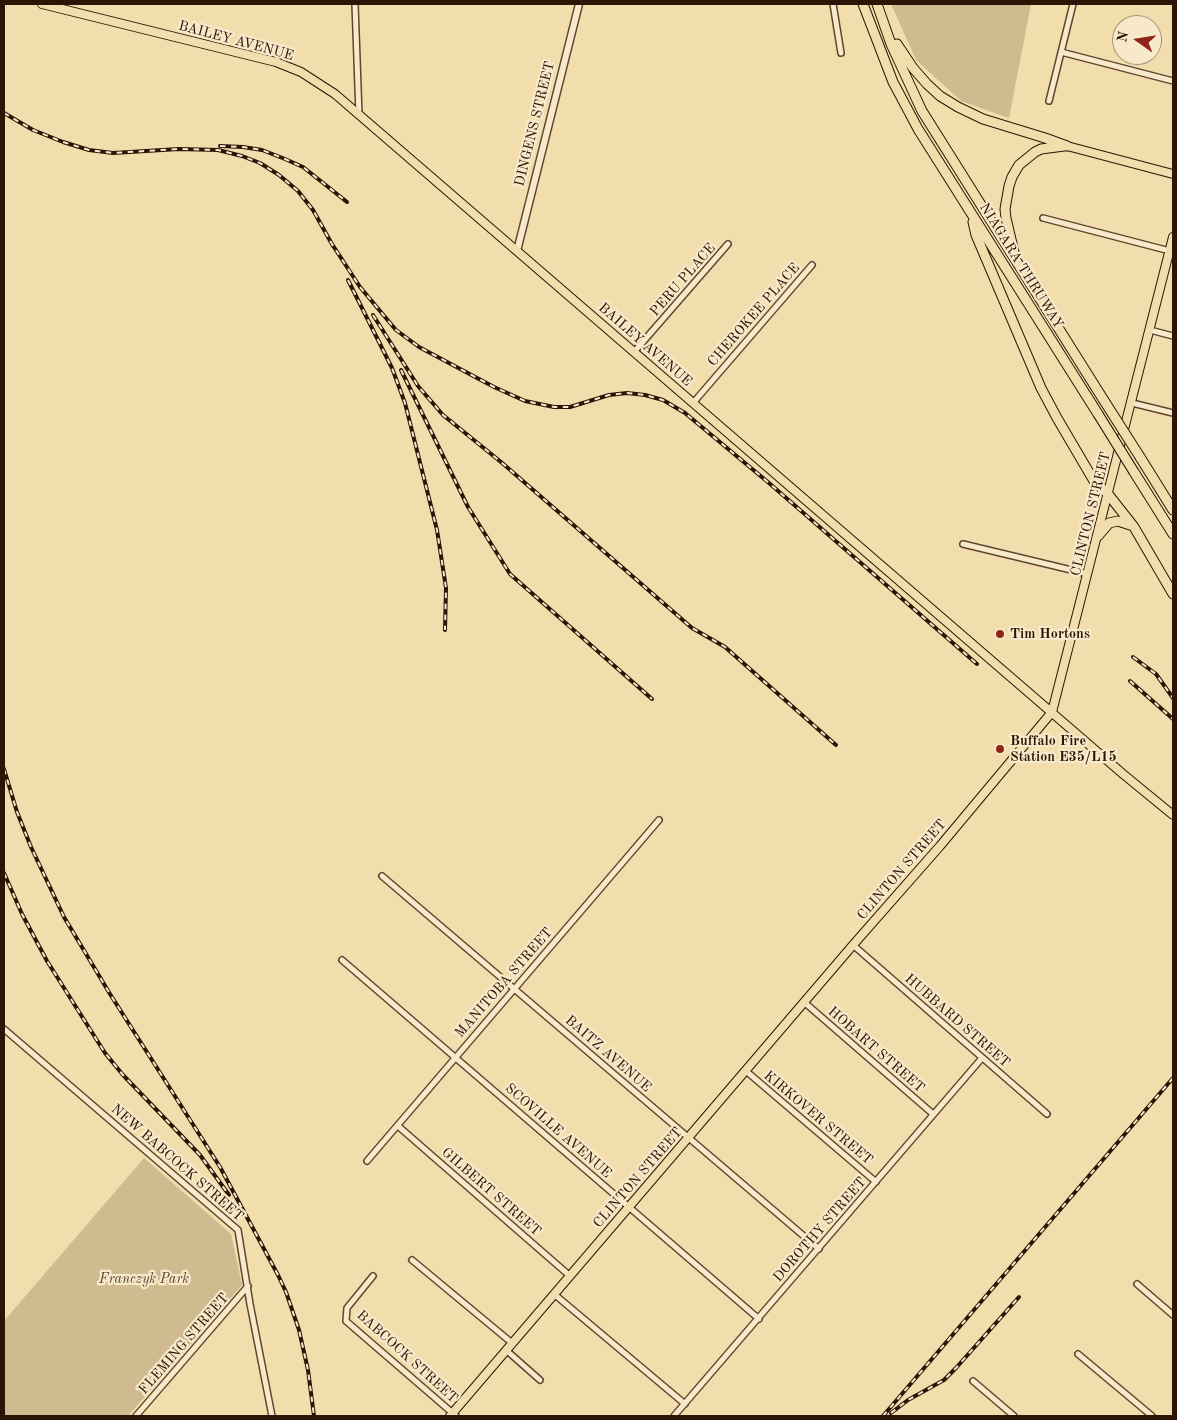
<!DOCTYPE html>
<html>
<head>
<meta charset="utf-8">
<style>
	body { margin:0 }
	#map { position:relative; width:1177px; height:1420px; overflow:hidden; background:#f2ddad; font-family:"Old Standard TT",serif }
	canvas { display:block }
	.frame { position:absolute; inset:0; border:5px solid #2c1504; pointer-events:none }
	.north { position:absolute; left:1112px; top:15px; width:50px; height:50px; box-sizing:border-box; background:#f7e9ca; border:1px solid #a6947b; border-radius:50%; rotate:283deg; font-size:14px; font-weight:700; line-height:20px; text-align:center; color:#2c1504 }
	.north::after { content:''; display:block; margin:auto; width:18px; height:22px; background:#8f2418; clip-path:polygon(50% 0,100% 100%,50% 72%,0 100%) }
</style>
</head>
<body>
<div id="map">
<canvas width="1177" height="1420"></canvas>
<div class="frame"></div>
<div class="north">N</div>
</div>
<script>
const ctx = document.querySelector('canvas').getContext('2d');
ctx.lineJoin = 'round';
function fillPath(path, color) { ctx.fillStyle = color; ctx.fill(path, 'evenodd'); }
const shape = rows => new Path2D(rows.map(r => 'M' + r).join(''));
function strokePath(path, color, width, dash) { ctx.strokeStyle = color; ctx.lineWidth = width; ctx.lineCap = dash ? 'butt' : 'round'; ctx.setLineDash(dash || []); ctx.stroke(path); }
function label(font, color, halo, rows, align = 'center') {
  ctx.font = font + ' "Old Standard TT",serif'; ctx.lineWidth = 4.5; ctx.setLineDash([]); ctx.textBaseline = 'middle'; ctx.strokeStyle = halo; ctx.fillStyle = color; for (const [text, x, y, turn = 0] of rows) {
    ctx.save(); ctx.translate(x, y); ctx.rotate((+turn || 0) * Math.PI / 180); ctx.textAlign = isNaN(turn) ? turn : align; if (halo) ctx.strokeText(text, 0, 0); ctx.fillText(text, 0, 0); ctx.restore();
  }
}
fillPath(shape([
	[891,4,1031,4,1009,118,961,101,916,60],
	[144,1158,231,1234,242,1285,128,1416,4,1416,4,1321]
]), '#d0bb90');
const minor = shape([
	[355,4,359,115],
	[833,4,841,53],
	[1061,52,1173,81],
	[1049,101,1073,4],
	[1043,218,1170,251],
	[1150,330,1173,336],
	[634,352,728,244],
	[693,403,812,265],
	[1132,403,1173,413],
	[963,544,1088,574],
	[382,876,819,1249],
	[853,945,1047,1114],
	[342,960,759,1319],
	[804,1002,933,1114],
	[4,1029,238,1230,250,1304,272,1416],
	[746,1071,876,1182],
	[398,1126,570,1276],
	[367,1161,659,820],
	[412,1260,512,1343],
	[373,1276,347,1308,346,1321,456,1416],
	[1137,1284,1173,1315],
	[554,1294,685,1404],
	[506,1350,540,1380],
	[1078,1354,1152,1416],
	[973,1381,1014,1416],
	[136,1416,248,1286],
	[674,1416,982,1058]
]);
const tertiary = shape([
	[517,251,579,4]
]);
const primary = shape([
	[42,4,276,62,301,72,335,94,1123,774,1173,815],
	[1067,146,1173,174],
	[450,1416,853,945,940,846,1052,712,1173,237]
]);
const motorway = shape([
	[863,4,893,82,918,129,1098,414],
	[877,4,891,44,922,111,1103,399],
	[897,44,913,68,927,84,940,96,958,107,983,119,1045,138,1067,146],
	[973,222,976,235,1041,388,1057,418,1094,481,1108,494,1134,527,1173,594],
	[1014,252,1006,218,1005,209,1009,186,1012,177,1019,165,1035,152,1041,149,1064,146],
	[1140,457,1173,510],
	[1134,472,1173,534],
	[1098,536,1109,523,1118,521,1130,525]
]);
strokePath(minor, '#5e472e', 8);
strokePath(tertiary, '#5e472e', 9);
strokePath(primary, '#2c1504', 10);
strokePath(motorway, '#2c1504', 11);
strokePath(minor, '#f7e9ca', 5);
strokePath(tertiary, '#f7e9ca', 6);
strokePath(primary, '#f2ddad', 8);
strokePath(motorway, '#f2ddad', 9);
const rail = shape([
	[4,113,33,130,63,142,89,150,113,153,179,149,218,150,242,156,260,163,279,175,298,191,313,210,333,246],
	[220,146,243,147,262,150,285,159,303,167,347,202],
	[330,241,360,287,396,330,419,347,494,387,525,401,554,407,570,407,609,395,627,393,645,395,663,400,685,413,769,483,977,664],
	[348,280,392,368,405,403,437,530,446,588,445,630],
	[373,315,418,386,443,415,501,462,692,628,725,647,836,745],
	[401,370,468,507,510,574,652,699],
	[1133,657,1156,674,1173,698],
	[1130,681,1173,719],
	[4,769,17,812,31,847,64,917,110,994,220,1167,278,1275,286,1292,299,1330,308,1370,314,1416],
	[4,873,22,914,47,961,105,1053,123,1075,200,1155,229,1195],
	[891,1413,908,1400,944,1380,956,1368,1019,1297],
	[883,1416,1173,1078]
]);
strokePath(rail, '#2c1504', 4);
strokePath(rail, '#f7e9ca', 2, [5.5]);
const motorwayBridge = shape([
	[1103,399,1140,457],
	[1098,414,1134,472]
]);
strokePath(motorwayBridge, '#2c1504', 11, []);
strokePath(motorwayBridge, '#f2ddad', 9);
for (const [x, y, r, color] of [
	[1000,634,5,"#8f2418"],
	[1000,749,5,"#8f2418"]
]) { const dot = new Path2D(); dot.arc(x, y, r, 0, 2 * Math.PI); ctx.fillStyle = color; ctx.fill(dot); strokePath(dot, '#f7e9ca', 2); }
label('14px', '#2c1504', '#f7e9ca', [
	["BAILEY AVENUE",236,41,15],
	["DINGENS STREET",535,124,-76],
	["NIAGARA THRUWAY",1021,266,58],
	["PERU PLACE",683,280,-49],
	["CHEROKEE PLACE",754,315,-49],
	["BAILEY AVENUE",645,345,41],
	["CLINTON STREET",1091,514,-76],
	["CLINTON STREET",902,870,-49],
	["MANITOBA STREET",504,983,-49],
	["HUBBARD STREET",957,1021,41],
	["HOBART STREET",876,1050,41],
	["BAITZ AVENUE",608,1054,41],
	["KIRKOVER STREET",818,1118,40],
	["SCOVILLE AVENUE",558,1131,41],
	["NEW BABCOCK STREET",177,1163,41],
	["CLINTON STREET",638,1178,-49],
	["GILBERT STREET",491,1192,41],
	["DOROTHY STREET",820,1230,-49],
	["FLEMING STREET",184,1344,-49],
	["BABCOCK STREET",407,1357,42]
]);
label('bold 14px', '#2c1504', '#f7e9ca', [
	["Tim Hortons",1010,634],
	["Buffalo Fire",1010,741],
	["Station E35/L15",1010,757]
], 'left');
label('italic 14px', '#5d472e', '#f7e9ca', [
	["Franczyk Park",144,1279]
]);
</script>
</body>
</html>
